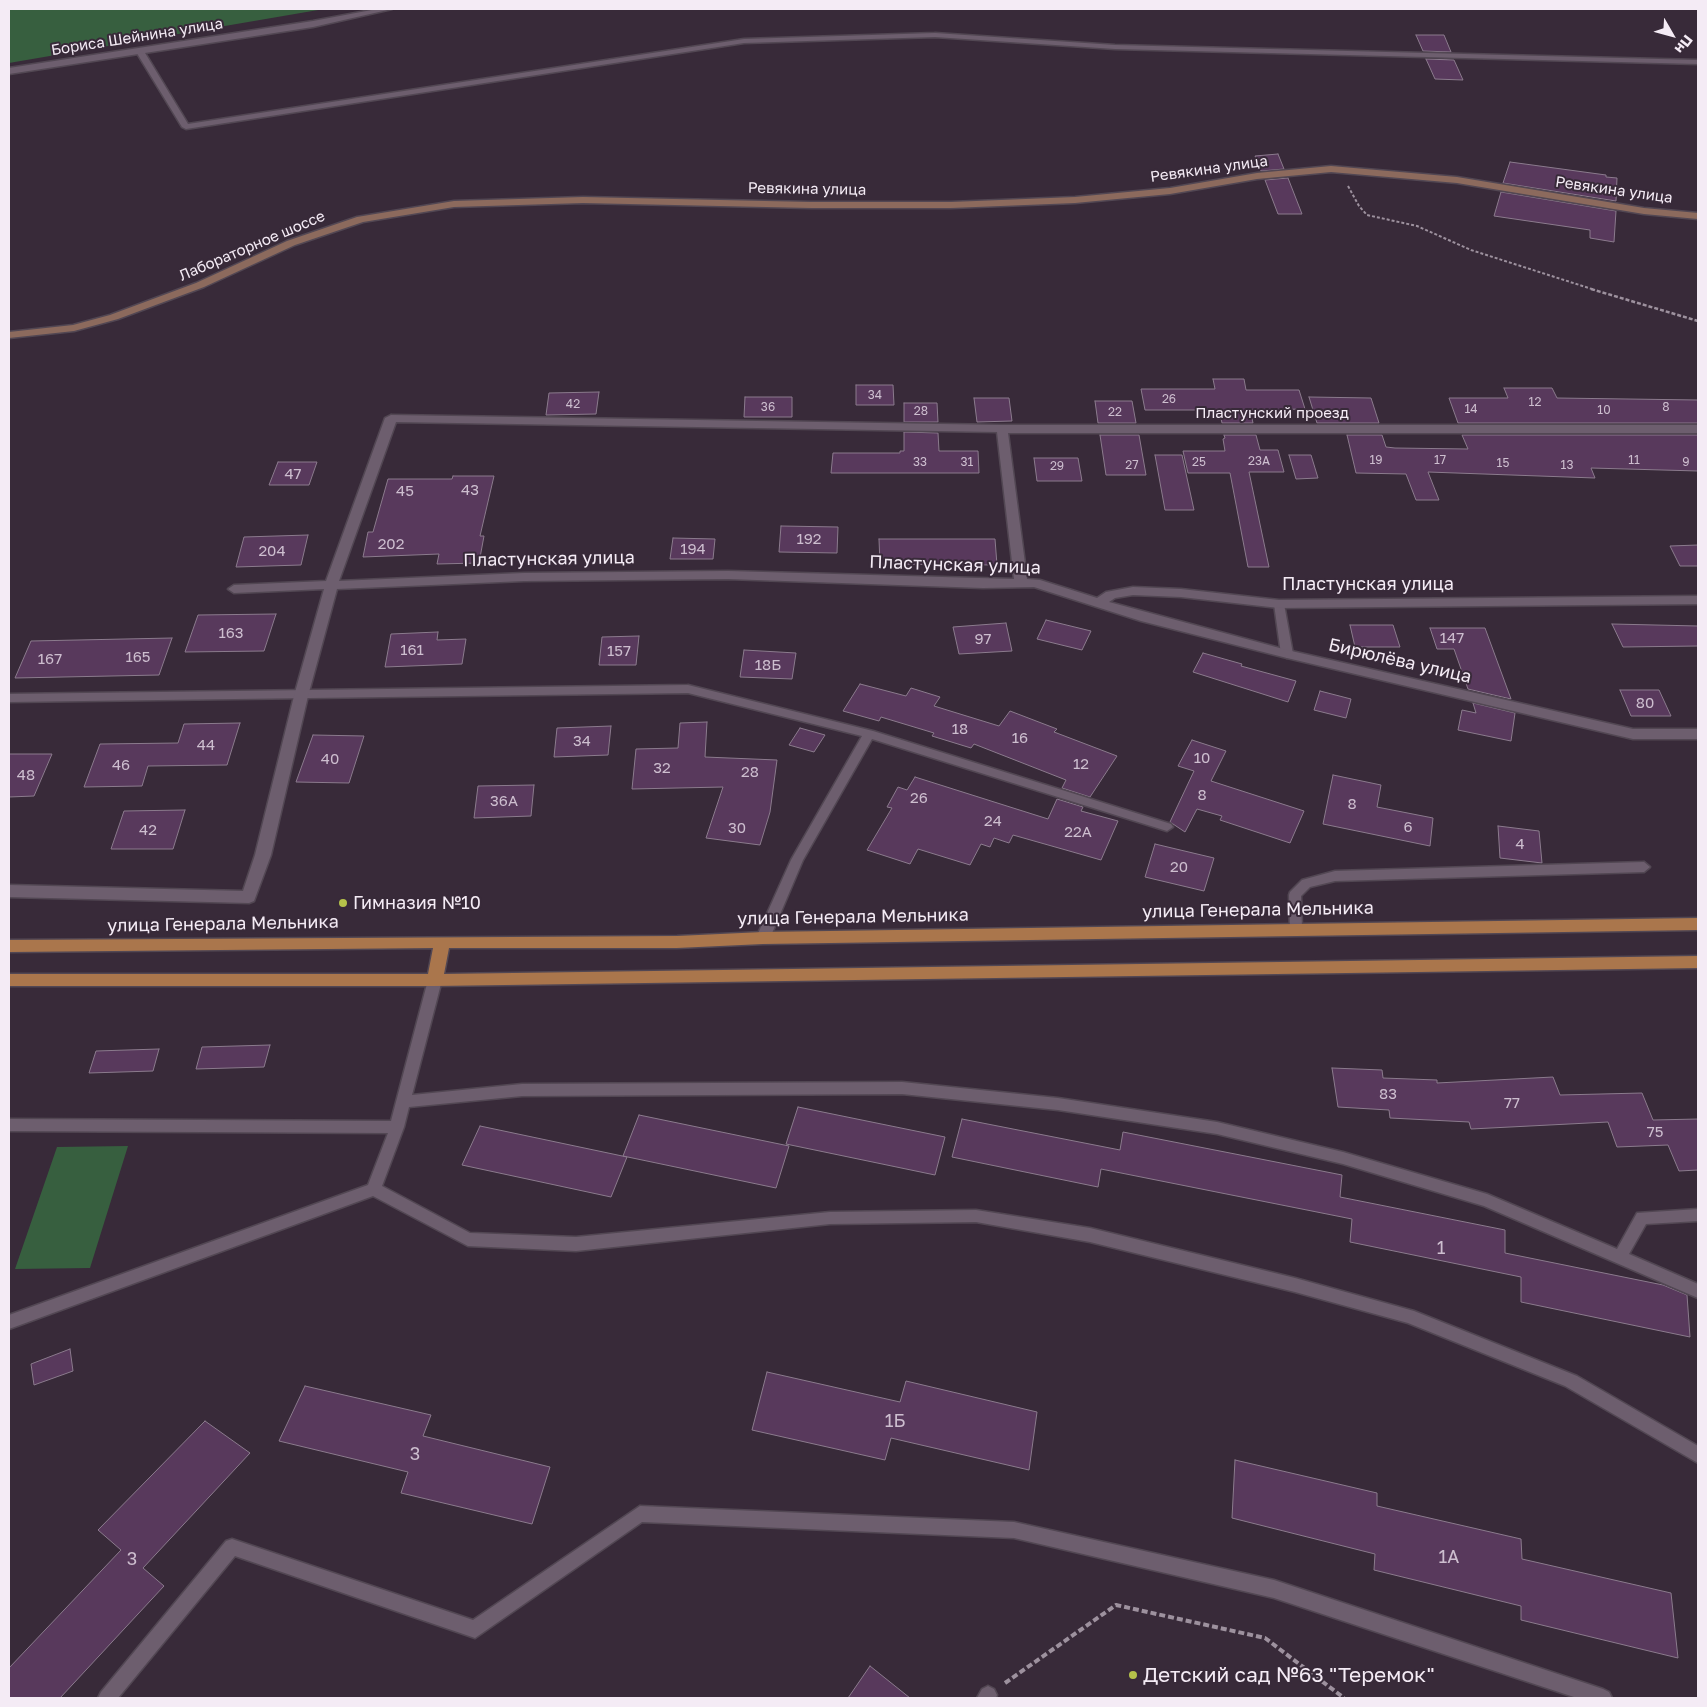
<!DOCTYPE html>
<html>
<head>
<meta charset="utf-8">
<style>
	body { margin:0 }
	#map { position:relative; width:1707px; height:1707px; overflow:hidden; background:#382a39; font-family:"Golos Text",sans-serif }
	canvas { display:block }
	.frame { position:absolute; inset:0; border:10px solid #f4ebf5; pointer-events:none }
	.north { position:absolute; left:1647px; top:10px; width:50px; height:50px; -webkit-text-stroke:4px #382a39; paint-order:stroke; rotate:128deg; font-size:14px; font-weight:700; line-height:20px; text-align:center; color:#f4ebf5 }
	.north::after { content:''; display:block; margin:auto; width:18px; height:22px; background:#f4ebf5; clip-path:polygon(50% 0,100% 100%,50% 72%,0 100%) }
</style>
</head>
<body>
<div id="map">
<canvas width="1707" height="1707"></canvas>
<div class="frame"></div>
<div class="north">Пн</div>
</div>
<script>
const ctx = document.querySelector('canvas').getContext('2d');
ctx.lineJoin = 'round';
function fillPath(path, color) { ctx.fillStyle = color; ctx.fill(path, 'evenodd'); }
const shape = rows => new Path2D(rows.map(r => 'M' + r).join(''));
function strokePath(path, color, width, dash) { ctx.strokeStyle = color; ctx.lineWidth = width; ctx.lineCap = dash ? 'butt' : 'round'; ctx.setLineDash(dash || []); ctx.stroke(path); }
function label(font, color, halo, rows, align = 'center') {
  ctx.font = font + ' "Golos Text",sans-serif'; ctx.lineWidth = 4; ctx.setLineDash([]); ctx.textBaseline = 'middle'; ctx.strokeStyle = halo; ctx.fillStyle = color; for (const [text, x, y, turn = 0] of rows) {
    ctx.save(); ctx.translate(x, y); ctx.rotate((+turn || 0) * Math.PI / 180); ctx.textAlign = isNaN(turn) ? turn : align; if (halo) ctx.strokeText(text, 0, 0); ctx.fillText(text, 0, 0); ctx.restore();
  }
}
fillPath(shape([
	[9,9,324,9,9,63],
	[128,1146,90,1268,15,1269,57,1147]
]), '#375f3f');
const building = shape([
	[1416,35,1444,35,1451,52,1423,51,1416,35],
	[1426,59,1454,60,1463,80,1435,79,1426,59],
	[1278,154,1284,169,1261,171,1255,156,1278,154],
	[1510,162,1606,175,1606,177,1617,178,1616,201,1503,183,1510,162],
	[1288,178,1302,214,1278,214,1265,180,1288,178],
	[1501,192,1616,211,1614,242,1590,238,1590,230,1494,216,1501,192],
	[1213,379,1244,379,1246,390,1299,390,1305,409,1250,410,1253,423,1222,423,1219,410,1145,410,1141,389,1215,389,1213,379],
	[856,385,893,385,894,405,856,405,856,385],
	[1504,388,1552,388,1557,398,1698,400,1698,423,1458,423,1449,398,1508,398,1504,388],
	[599,392,596,414,546,415,549,393,599,392],
	[745,397,792,397,792,417,744,417,745,397],
	[1309,397,1371,398,1379,423,1317,423,1309,397],
	[974,398,1009,398,1012,421,977,422,974,398],
	[1095,401,1132,401,1136,423,1098,423,1095,401],
	[904,403,937,403,938,422,904,422,904,403],
	[904,432,938,433,939,451,978,451,979,473,831,473,833,453,900,453,900,451,904,451,904,432],
	[1100,435,1139,435,1146,475,1106,475,1100,435],
	[1224,435,1256,435,1260,450,1278,450,1284,472,1249,472,1269,567,1248,567,1230,473,1188,473,1183,451,1225,451,1223,439,1225,438,1224,435],
	[1347,435,1382,435,1386,447,1395,448,1468,449,1462,435,1698,435,1698,471,1591,468,1595,478,1428,472,1439,500,1416,500,1406,474,1356,473,1347,435],
	[1155,455,1182,455,1194,510,1165,510,1155,455],
	[1289,455,1311,455,1318,478,1296,479,1289,455],
	[1034,458,1078,458,1082,481,1037,481,1034,458],
	[278,462,317,462,309,485,269,485,278,462],
	[453,476,494,476,480,536,484,536,479,563,437,564,439,554,363,557,368,532,373,532,388,479,452,479,453,476],
	[781,526,838,527,837,553,779,552,781,526],
	[308,535,301,565,236,567,244,537,308,535],
	[673,538,715,539,713,559,670,559,673,538],
	[879,539,995,539,997,565,880,564,879,539],
	[1698,545,1698,566,1680,566,1670,546,1698,545],
	[276,614,264,651,185,652,198,615,276,614],
	[1046,620,1091,631,1082,650,1037,639,1046,620],
	[1006,623,1012,651,959,654,953,627,1006,623],
	[1612,624,1698,626,1698,646,1623,647,1612,624],
	[1350,625,1393,625,1400,647,1355,647,1350,625],
	[1430,628,1485,628,1511,699,1468,689,1454,649,1437,649,1430,628],
	[438,632,437,640,466,639,462,664,385,667,391,634,438,632],
	[639,636,636,665,599,665,602,637,639,636],
	[172,638,159,675,15,678,31,641,172,638],
	[744,650,796,653,792,679,740,677,744,650],
	[1203,653,1242,664,1241,666,1296,681,1288,702,1193,672,1203,653],
	[860,684,906,696,911,688,940,697,934,706,999,726,1010,711,1057,729,1054,732,1117,756,1090,797,1062,788,1066,780,974,744,971,748,932,736,934,733,881,717,879,721,843,711,860,684],
	[1620,690,1659,690,1671,716,1631,716,1620,690],
	[1320,691,1351,699,1346,718,1314,710,1320,691],
	[1473,703,1515,713,1511,741,1458,730,1462,710,1476,713,1473,703],
	[707,722,705,757,777,760,770,812,760,845,706,838,723,787,632,789,636,749,678,748,680,723,707,722],
	[240,723,227,765,148,766,142,786,84,787,100,744,178,743,184,724,240,723],
	[611,726,608,755,554,757,557,728,611,726],
	[800,728,825,735,814,752,789,745,800,728],
	[313,735,364,736,349,783,296,782,313,735],
	[1192,740,1226,751,1211,781,1304,811,1290,843,1220,820,1222,816,1197,809,1185,832,1170,822,1194,771,1178,766,1192,740],
	[9,754,52,754,34,796,9,797,9,754],
	[1333,775,1381,785,1377,807,1433,818,1430,846,1323,824,1333,775],
	[915,777,1048,819,1057,799,1083,807,1081,811,1118,821,1101,860,1013,835,1009,843,994,838,990,847,981,844,970,865,918,849,910,864,867,850,892,808,887,807,898,787,907,790,915,777],
	[534,785,531,816,474,818,478,786,534,785],
	[185,810,173,849,111,849,124,811,185,810],
	[1498,826,1539,831,1542,863,1500,858,1498,826],
	[1155,844,1214,858,1204,891,1145,877,1155,844],
	[270,1045,264,1067,196,1069,202,1047,270,1045],
	[159,1049,153,1071,89,1073,96,1051,159,1049],
	[1332,1068,1382,1070,1383,1078,1437,1080,1437,1083,1553,1077,1560,1095,1642,1093,1653,1120,1698,1119,1698,1170,1679,1171,1668,1145,1617,1147,1608,1122,1471,1129,1469,1122,1390,1118,1389,1110,1338,1107,1332,1068],
	[798,1107,945,1137,935,1175,786,1144,798,1107],
	[639,1115,789,1146,776,1188,623,1156,639,1115],
	[962,1119,1120,1150,1123,1132,1342,1175,1340,1197,1505,1230,1505,1253,1663,1285,1687,1295,1690,1337,1521,1302,1521,1277,1350,1242,1352,1219,1101,1169,1098,1187,952,1157,962,1119],
	[480,1126,627,1157,611,1197,462,1165,480,1126],
	[70,1349,73,1371,34,1385,31,1364,70,1349],
	[767,1372,900,1402,906,1381,1037,1412,1029,1470,891,1438,885,1460,752,1430,767,1372],
	[305,1386,431,1415,423,1436,550,1467,532,1524,401,1493,408,1472,279,1441,305,1386],
	[205,1421,250,1453,143,1568,164,1586,60,1698,9,1698,9,1668,121,1550,98,1530,205,1421],
	[1235,1460,1377,1493,1377,1506,1521,1539,1522,1559,1671,1593,1678,1658,1521,1620,1521,1606,1374,1570,1375,1554,1232,1518,1235,1460],
	[870,1666,910,1698,848,1698,870,1666]
]);
fillPath(building, '#58395c');
strokePath(building, '#8b7b8d', 1);
const service = shape([
	[935,33,1115,45,1698,60,1698,64,1115,49,935,37,744,43,186,129,182,127,135,50,142,48,188,124,744,39,935,33],
	[1279,601,1284,604,1293,654,1287,658,1281,654,1274,604,1279,601],
	[688,685,873,731,1171,824,1173,827,1167,831,872,739,803,860,770,938,768,942,763,943,758,942,756,938,791,860,862,736,688,693,9,702,9,694,688,685],
	[1644,862,1650,867,1644,872,1335,881,1310,887,1301,896,1302,930,1301,933,1296,935,1291,933,1290,930,1289,895,1290,892,1302,880,1335,871,1644,862],
	[435,975,440,976,442,980,412,1095,522,1084,902,1082,1058,1098,1217,1122,1343,1152,1487,1194,1617,1249,1637,1213,1698,1209,1698,1221,1646,1224,1629,1254,1698,1284,1698,1298,1484,1206,1343,1164,1217,1134,1058,1110,902,1094,522,1096,409,1107,404,1127,382,1186,470,1233,576,1237,830,1212,976,1210,1090,1228,1295,1278,1414,1311,1577,1376,1698,1446,1698,1463,1565,1386,1408,1323,1295,1292,1090,1242,976,1222,830,1224,576,1251,468,1246,373,1196,9,1329,9,1315,368,1185,388,1133,9,1131,9,1119,391,1121,428,980,430,976,435,975],
	[640,1506,1014,1522,1274,1580,1603,1689,1609,1692,1612,1698,1577,1698,1274,1598,1014,1538,642,1522,475,1638,235,1556,118,1698,98,1698,101,1692,226,1541,232,1539,473,1620,640,1506],
	[988,1686,994,1689,997,1695,996,1698,977,1698,982,1689,988,1686]
]);
const minor = shape([
	[377,9,392,9,313,27,9,74,9,68,313,21,377,9],
	[391,415,1002,425,1698,425,1698,433,1008,433,1027,579,1040,580,1097,598,1106,592,1133,587,1181,589,1279,600,1698,596,1698,604,1279,608,1181,597,1133,595,1115,598,1109,602,1287,650,1633,729,1698,729,1698,739,1633,739,1287,658,1141,621,1034,587,983,588,728,579,524,581,337,589,308,696,271,855,254,901,249,903,9,897,9,885,243,891,255,855,294,696,324,589,234,593,228,589,234,585,326,581,385,418,391,415],
	[396,422,997,432,1014,579,728,571,524,573,339,581,396,422]
]);
const secondary = shape([
	[1331,166,1457,177,1644,208,1698,213,1698,219,1644,214,1457,183,1331,172,1257,179,1170,194,1075,203,951,208,811,208,583,203,454,207,363,222,295,245,204,287,118,319,74,331,9,338,9,332,73,325,110,315,196,283,287,241,357,217,454,201,583,197,811,202,951,202,1075,197,1170,188,1257,173,1331,166]
]);
const primary = shape([
	[1698,918,1698,930,763,944,677,948,449,948,444,974,1698,956,1698,968,435,986,9,986,9,974,428,974,433,948,9,952,9,940,677,936,763,932,1698,918]
]);
strokePath(service, '#524753', 3);
strokePath(minor, '#524753', 3);
strokePath(secondary, '#524753', 3);
strokePath(primary, '#524753', 3);
strokePath(shape([
	[1348,186,1359,206,1367,215,1417,226,1471,250,1595,290]
]), '#9d919e', 2, [3, 2]);
strokePath(shape([
	[1591,289,1698,321]
]), '#9d919e', 2.5, [4, 2]);
strokePath(shape([
	[1005,1683,1116,1605,1265,1638,1344,1698]
]), '#9d919e', 4, [6, 3]);
fillPath(service, '#6d5e6e');
fillPath(minor, '#6d5e6e');
fillPath(secondary, '#8c6a5d');
fillPath(primary, '#aa764c');
for (const [x, y, r, color] of [
	[343,903,5,"#b5c24a"],
	[1133,1675,5,"#b5c24a"]
]) { const dot = new Path2D(); dot.arc(x, y, r, 0, 2 * Math.PI); ctx.fillStyle = color; ctx.fill(dot); strokePath(dot, '#382a39', 2); }
label('12px', '#cdbecf', null, [
	["34",875,395],
	["26",1169,399],
	["12",1535,402],
	["42",573,404],
	["36",768,407],
	["8",1666,407],
	["14",1471,409],
	["10",1604,410],
	["28",921,411],
	["22",1115,412],
	["19",1376,460],
	["17",1440,460],
	["11",1634,460],
	["23А",1259,461],
	["33",920,462],
	["31",967,462],
	["25",1199,462],
	["9",1686,462],
	["15",1503,463],
	["27",1132,465],
	["13",1567,465],
	["29",1057,466]
]);
label('15px', '#f4ebf5', '#382a39', [
	["Бориса Шейнина улица",137,37,-9],
	["Ревякина улица",1209,169,-8],
	["Ревякина улица",807,189,1],
	["Ревякина улица",1614,190,8],
	["Лабораторное шоссе",252,246,-23],
	["Пластунский проезд",1272,413]
]);
label('15px', '#cdbecf', null, [
	["47",293,474],
	["43",470,490],
	["45",405,491],
	["192",809,539],
	["202",391,544],
	["194",693,549],
	["204",272,551],
	["163",231,633],
	["147",1452,638],
	["97",983,639],
	["161",412,650],
	["157",619,651],
	["165",138,657],
	["167",50,659],
	["18Б",768,665],
	["80",1645,703],
	["18",960,729],
	["16",1020,738],
	["34",582,741],
	["44",206,745],
	["10",1202,758],
	["40",330,759],
	["12",1081,764],
	["46",121,765],
	["32",662,768],
	["28",750,772],
	["48",26,775],
	["8",1202,795],
	["26",919,798],
	["36А",504,801],
	["8",1352,804],
	["24",993,821],
	["6",1408,827],
	["30",737,828],
	["42",148,830],
	["22А",1078,832],
	["4",1520,844],
	["20",1179,867],
	["83",1388,1094],
	["77",1512,1103],
	["75",1655,1132]
]);
label('18px', '#f4ebf5', '#382a39', [
	["Пластунская улица",549,559,-1],
	["Пластунская улица",955,565,2],
	["Пластунская улица",1368,584],
	["Бирюлёва улица",1400,661,13],
	["улица Генерала Мельника",1258,910,-1],
	["улица Генерала Мельника",853,917,-1],
	["улица Генерала Мельника",223,924,-1]
]);
label('18px', '#f4ebf5', '#382a39', [
	["Гимназия №10",353,903]
], 'left');
label('18px', '#cdbecf', null, [
	["1",1441,1248],
	["1Б",895,1421],
	["3",415,1454],
	["1А",1449,1557],
	["3",132,1559]
]);
label('21px', '#f4ebf5', '#382a39', [
	["Детский сад №63 \"Теремок\"",1143,1675]
], 'left');
</script>
</body>
</html>
